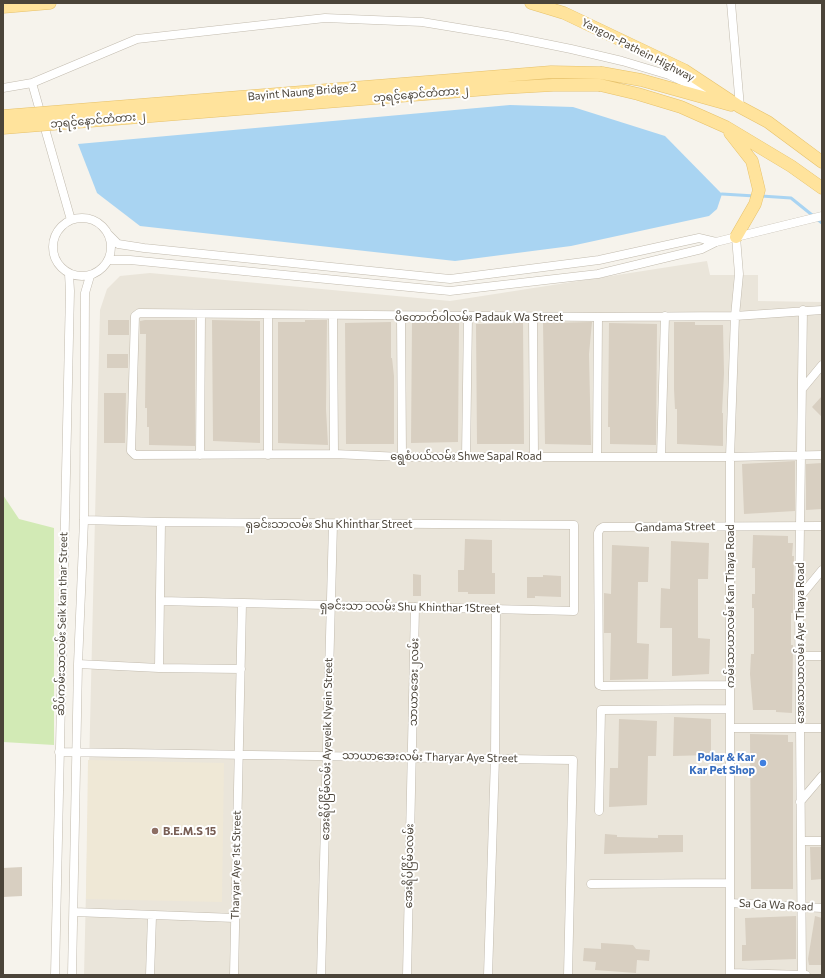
<!DOCTYPE html>
<html>
<head>
<meta charset="utf-8">
<style>
	body { margin:0 }
	#map { position:relative; width:825px; height:978px; overflow:hidden; background:#f6f3ec; font-family:Commissioner,sans-serif }
	canvas { display:block }
	.frame { position:absolute; inset:0; border:4px solid #4b4439; pointer-events:none }
</style>
</head>
<body>
<div id="map">
<canvas width="825" height="978"></canvas>
<div class="frame"></div>
</div>
<script>
const ctx = document.querySelector('canvas').getContext('2d');
ctx.lineJoin = 'round';
function fillPath(path, color) { ctx.fillStyle = color; ctx.fill(path, 'evenodd'); }
const shape = rows => new Path2D(rows.map(r => 'M' + r).join(''));
function strokePath(path, color, width, dash) { ctx.strokeStyle = color; ctx.lineWidth = width; ctx.lineCap = dash ? 'butt' : 'round'; ctx.setLineDash(dash || []); ctx.stroke(path); }
function label(font, color, halo, rows, align = 'center') {
  ctx.font = font + ' Commissioner,"Noto Sans Myanmar",sans-serif'; ctx.lineWidth = 4; ctx.setLineDash([]); ctx.textBaseline = 'middle'; ctx.strokeStyle = halo; ctx.fillStyle = color; for (const [text, x, y, turn = 0] of rows) {
    ctx.save(); ctx.translate(x, y); ctx.rotate((+turn || 0) * Math.PI / 180); ctx.textAlign = isNaN(turn) ? turn : align; if (halo) ctx.strokeText(text, 0, 0); ctx.fillText(text, 0, 0); ctx.restore();
  }
}
fillPath(shape([
	[707,261,710,275,758,275,758,301,822,302,822,975,84,975,100,310,107,289,120,276,150,273,450,301]
]), '#eae5da');
fillPath(shape([
	[88,760,224,763,222,902,86,899]
]), '#efe8d6');
fillPath(shape([
	[3,495,19,519,54,528,54,745,3,742]
]), '#d2eab5');
fillPath(shape([
	[510,105,573,107,665,136,722,194,717,209,709,216,571,246,455,261,140,226,97,193,78,144]
]), '#a9d4f2');
strokePath(shape([
	[722,194,755,196],
	[761,196,791,198,822,223]
]), '#a9d4f2', 3);
fillPath(shape([
	[108,320,129,320,129,335,108,335],
	[145,320,195,320,195,446,149,445,149,427,147,427,147,408,145,408,146,334,140,334,140,321],
	[212,320,260,321,260,443,213,441],
	[305,320,327,320,326,409,328,445,278,443,278,322,305,322],
	[391,322,391,358,392,358,394,376,394,444,346,444,345,323],
	[412,322,459,323,458,442,411,443],
	[592,322,589,354,591,445,545,444,543,323],
	[674,322,695,322,695,325,723,325,724,373,722,413,723,413,723,446,677,444,677,409,675,409,674,389],
	[523,323,524,444,477,444,476,324],
	[609,323,657,324,656,445,610,444,610,427,608,427],
	[107,354,128,354,128,368,107,368],
	[104,393,126,393,125,443,104,443],
	[822,396,822,417,812,407],
	[795,461,795,511,744,514,742,464],
	[822,463,822,509,806,510,806,464],
	[753,535,788,536,788,543,793,543,792,556,794,556,793,613,791,613,791,645,793,645,792,713,776,712,776,710,753,710,750,674,751,654,754,654,754,608,752,608,752,594,755,594,755,568,752,568],
	[465,539,492,540,492,573,495,573,495,594,468,594,468,592,458,592,458,570,464,570],
	[671,541,709,543,708,579,698,579,698,638,710,639,709,674,672,676,672,628,660,628,661,588,670,589],
	[612,545,649,547,648,582,638,582,637,643,649,644,648,679,610,680,611,633,604,633,604,593,611,594],
	[413,574,421,575,421,596,413,596],
	[543,575,561,576,561,597,535,596,535,598,527,598,527,577,543,577],
	[674,717,711,719,711,755,673,756],
	[619,719,657,721,656,756,648,756,647,805,609,807,610,768,618,768],
	[750,734,788,735,788,742,793,742,793,889,751,889],
	[605,834,617,835,617,837,658,838,658,835,683,835,683,852,604,854],
	[810,847,822,847,822,879,811,880],
	[22,867,22,896,3,897,3,868],
	[796,916,796,959,742,961,742,945,746,945,745,918],
	[815,916,822,918,822,965,809,965,808,959],
	[601,943,633,945,636,949,650,950,649,961,637,960,636,973,595,970,596,962,583,961,584,948,601,949]
]), '#d8cfc1');
const street = shape([
	[731,3,740,107,739,106],
	[32,83,71,220],
	[3,88,32,83,137,39,325,18,422,22,507,36,571,49,622,61,669,75,715,96],
	'53 247a29 29 0 1 1 58 0a29 29 0 1 1-58 0Z',
	[109,235,118,244,144,248,450,279,599,260,699,238,716,242],
	[108,260,130,260,450,291,598,274,702,249,716,242,822,216],
	[822,310,735,316,598,317,139,313,135,316,131,451,135,455,334,454,402,457,730,457,822,455],
	[333,315,334,454],
	[401,316,402,457],
	[533,317,534,457],
	[803,388,822,365],
	[200,455,201,314],
	[268,455,268,315],
	[597,456,598,317],
	[466,457,468,316],
	[661,457,665,316],
	[84,520,161,522,574,525,574,611,161,601],
	[799,598,822,570],
	[800,656,822,656],
	[78,664,159,668,241,669],
	[159,668,161,522],
	[730,685,602,686,599,685,598,533,600,529,603,527,822,526],
	[730,728,822,728],
	[59,752,573,760,568,975],
	[800,802,822,776],
	[599,811,601,710,730,709],
	[801,841,822,841],
	[591,884,730,883],
	[730,903,822,908],
	[74,912,235,918],
	[730,973,806,975],
	[55,975,70,291,69,274],
	[72,975,78,664,84,520,85,293,90,276],
	[150,975,152,916],
	[234,975,242,603],
	[321,975,333,524],
	[407,975,415,607],
	[488,975,495,758,496,609],
	[730,975,730,457,735,316,739,274,736,237],
	[802,975,799,598,803,310]
]);
const primary = shape([
	[531,3,564,13,684,70,740,107,768,122,822,162],
	[3,7,50,3],
	[602,73,641,80,731,105],
	[600,85,638,94,681,107,726,127,791,166,822,188],
	[730,133,752,161,759,190,755,204,736,237]
]);
strokePath(street, '#c2bbae', 9);
strokePath(primary, '#e6c16a', 13);
strokePath(street, '#fff', 8);
strokePath(primary, '#ffe39c', 12);
const primaryBridge = shape([
	[3,116,551,72,602,73],
	[3,128,500,88,553,85,600,85]
]);
strokePath(primaryBridge, '#e6c16a', 13, []);
strokePath(primaryBridge, '#ffe39c', 12);
for (const [x, y, r, color] of [
	[763,763,4,"#3f7fe0"],
	[155,831,4,"#8d6e63"]
]) { const dot = new Path2D(); dot.arc(x, y, r, 0, 2 * Math.PI); ctx.fillStyle = color; ctx.fill(dot); strokePath(dot, '#fff', 1.5); }
label('11px', '#4b4439', '#fff', [
	["Yangon-Pathein Highway",638,50,27],
	["Bayint Naung Bridge 2",302,92,-5],
	["ဘုရင့်နောင်တံတား ၂",421,94,-5],
	["ဘုရင့်နောင်တံတား ၂",98,120,-5],
	["ပိတောက်ဝါလမ်း Padauk Wa Street",479,317],
	["ရွေစံပယ်လမ်း Shwe Sapal Road",466,456],
	["ရှခင်းသာလမ်း Shu Khinthar Street",329,524],
	["Gandama Street",675,527,-1],
	["ကမ်းသာယာလမ်း Kan Thaya Road",730,606,-90],
	["ရှခင်းသာ ၁လမ်း Shu Khinthar 1Street",410,607,1],
	["ဆိပ်ကမ်းသာလမ်း Seik kan thar Street",62,624,-89],
	["အေးသာယာလမ်း Aye Thaya Road",800,643,-90],
	["သာယာအေး၂လမ်း",414,682,-89],
	["အေးရိပ်ငြိမ်လမ်း Ayeyeik Nyein Street",327,749,-89],
	["သာယာအေးလမ်း Tharyar Aye Street",430,757,1],
	["Tharyar Aye 1st Street",236,865,-89],
	["အေးရိပ်ငြိမ်၁လမ်း",409,866,-89],
	["Sa Ga Wa Road",776,905,3]
]);
label('bold 11px', '#366cbe', '#fff', [
	["Polar & Kar",755,757],
	["Kar Pet Shop",755,770]
], 'right');
label('bold 11px', '#785e54', '#fff', [
	["B.E.M.S 15",163,831]
], 'left');
</script>
</body>
</html>
